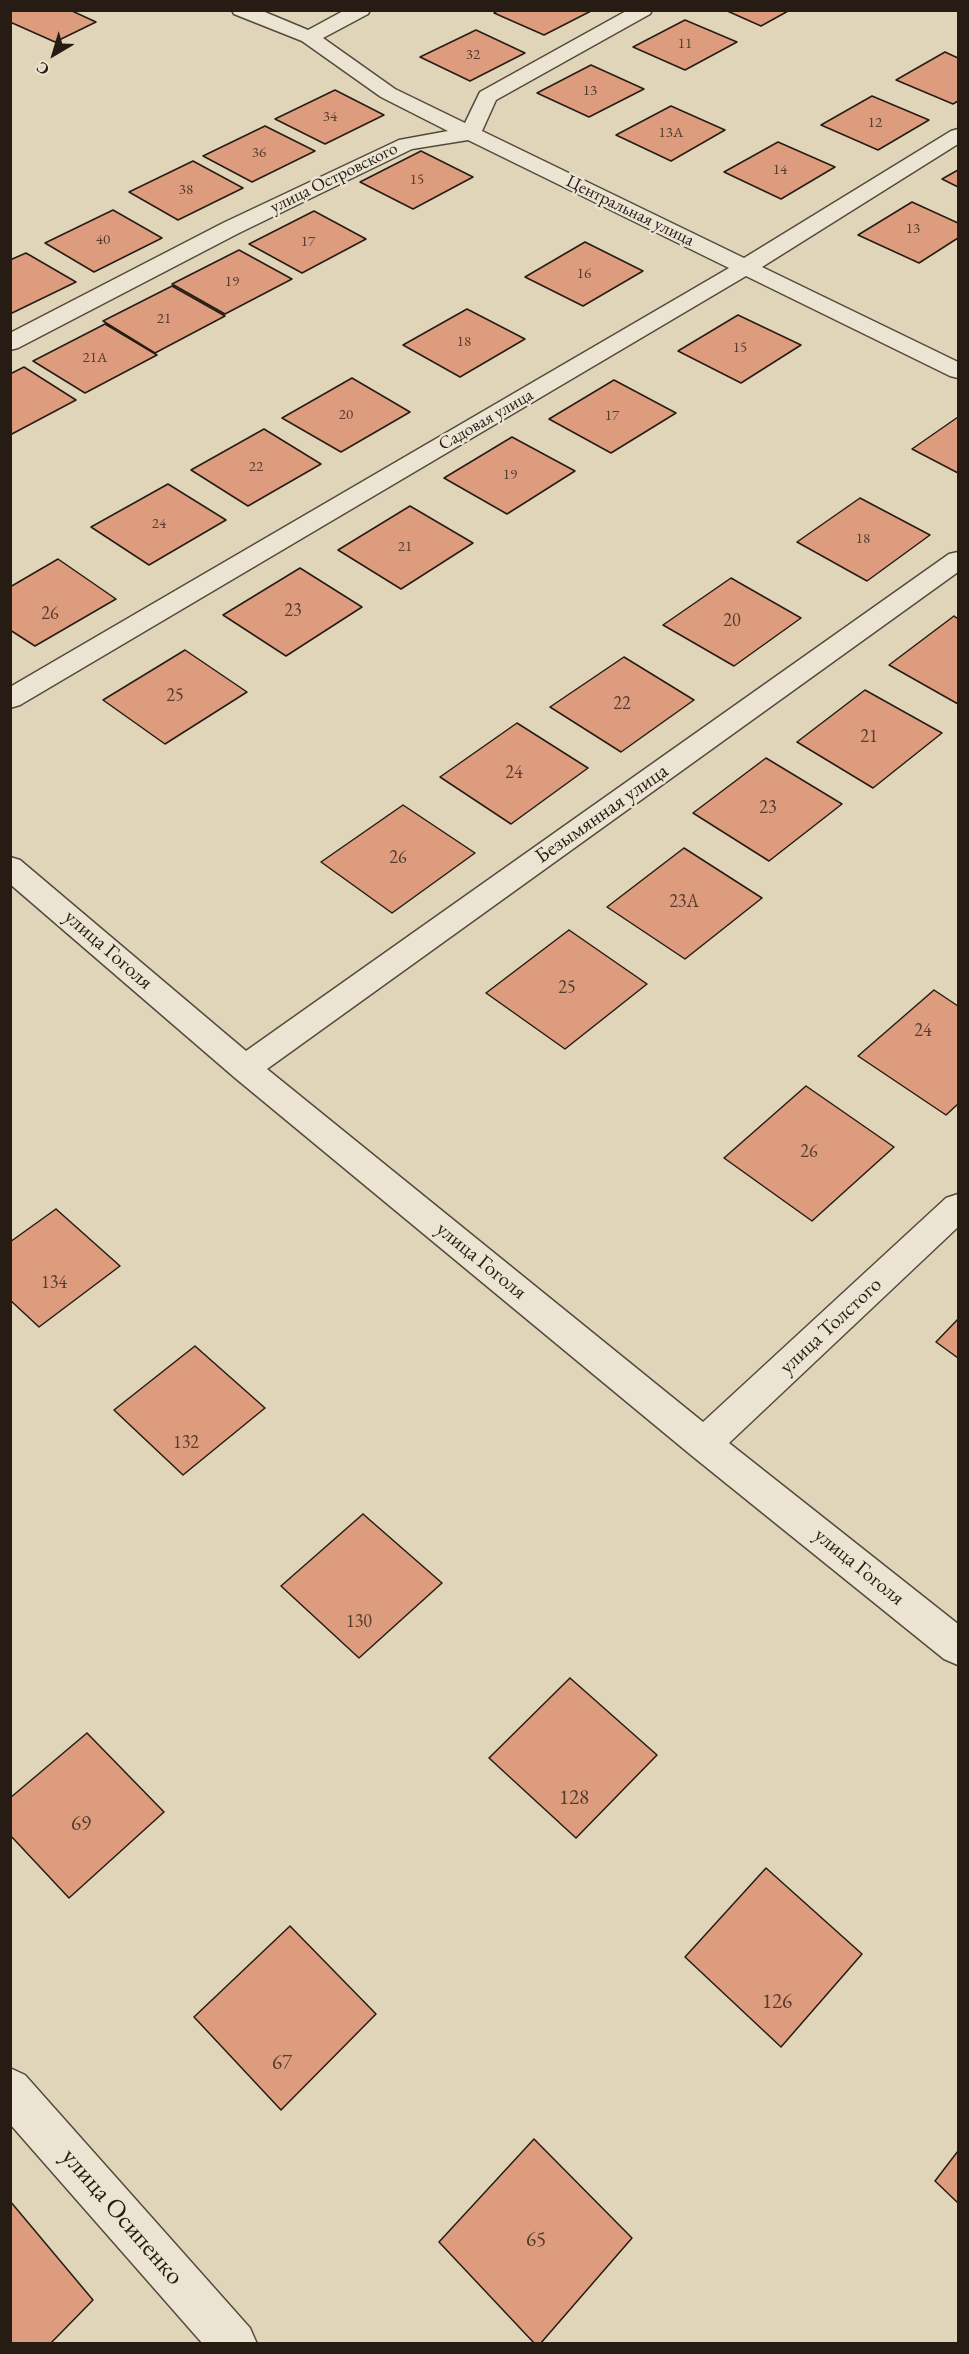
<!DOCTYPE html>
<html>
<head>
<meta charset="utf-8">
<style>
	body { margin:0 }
	#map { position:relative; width:969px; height:2354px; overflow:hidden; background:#e0d5b9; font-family:"EB Garamond",serif }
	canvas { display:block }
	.frame { position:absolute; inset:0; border:12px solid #261c13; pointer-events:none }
	.north { position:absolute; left:24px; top:24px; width:60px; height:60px; -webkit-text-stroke:4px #ebe4d2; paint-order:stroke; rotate:218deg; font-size:16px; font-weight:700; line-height:24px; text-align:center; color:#261c13 }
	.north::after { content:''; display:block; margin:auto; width:21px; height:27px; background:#261c13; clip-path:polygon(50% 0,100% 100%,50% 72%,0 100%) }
</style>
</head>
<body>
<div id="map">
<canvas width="969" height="2354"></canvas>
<div class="frame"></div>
<div class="north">С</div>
</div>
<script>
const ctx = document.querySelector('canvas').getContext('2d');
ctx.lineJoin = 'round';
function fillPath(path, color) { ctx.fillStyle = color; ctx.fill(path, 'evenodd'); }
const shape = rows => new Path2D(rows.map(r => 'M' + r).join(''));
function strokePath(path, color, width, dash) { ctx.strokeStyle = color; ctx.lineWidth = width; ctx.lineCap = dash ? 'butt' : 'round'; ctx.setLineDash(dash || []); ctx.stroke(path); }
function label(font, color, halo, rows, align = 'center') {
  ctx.font = font + ' "EB Garamond",serif'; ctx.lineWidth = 5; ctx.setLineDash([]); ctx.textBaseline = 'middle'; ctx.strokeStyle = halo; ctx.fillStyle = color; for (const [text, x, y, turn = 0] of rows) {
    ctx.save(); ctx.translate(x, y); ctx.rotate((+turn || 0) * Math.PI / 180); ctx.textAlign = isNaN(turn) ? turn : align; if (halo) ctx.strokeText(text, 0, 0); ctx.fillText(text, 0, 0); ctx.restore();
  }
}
const building = shape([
	[10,10,70,10,96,22,55,42,10,22,10,10],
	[499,10,593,10,544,35,494,13,499,10],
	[725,10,790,10,761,26,725,10],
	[685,20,737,42,685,70,633,47,685,20],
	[476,30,525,53,470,81,420,57,476,30],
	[945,52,958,58,958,101,953,104,896,80,945,52],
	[591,65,644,89,589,117,537,93,591,65],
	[335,90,384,115,325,144,275,119,335,90],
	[872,96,929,120,878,150,821,125,872,96],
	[671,106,725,130,671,161,616,135,671,106],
	[265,126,315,151,252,182,203,156,265,126],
	[778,142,835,167,781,199,724,172,778,142],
	[421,151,473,177,413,209,360,182,421,151],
	[193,161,243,188,178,220,129,192,193,161],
	[958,170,958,187,942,179,958,170],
	[912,202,958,223,958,238,919,263,858,235,912,202],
	[113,210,162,238,94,272,45,243,113,210],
	[314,211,366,239,302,273,249,244,314,211],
	[585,242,643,271,583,306,525,277,585,242],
	[239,250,292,279,225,314,172,284,239,250],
	[26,253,76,282,10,314,10,260,26,253],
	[172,286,225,316,155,353,103,321,172,286],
	[467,309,525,339,460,377,403,345,467,309],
	[738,315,801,345,741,383,678,351,738,315],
	[105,324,157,355,85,393,33,361,105,324],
	[24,367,76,400,10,435,10,374,24,367],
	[352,378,410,412,341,452,282,418,352,378],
	[614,380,676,413,611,453,549,419,614,380],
	[958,417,958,473,912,449,958,417],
	[264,429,321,464,248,506,191,470,264,429],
	[512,437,575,471,507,514,444,478,512,437],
	[168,484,226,520,149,565,91,527,168,484],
	[860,498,930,535,867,581,797,542,860,498],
	[410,506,473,543,401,589,338,550,410,506],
	[58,559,116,599,35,646,10,630,10,587,58,559],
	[300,568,362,607,286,656,223,615,300,568],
	[731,578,801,618,734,666,663,625,731,578],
	[954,616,958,619,958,704,889,665,954,616],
	[185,650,247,692,165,744,103,700,185,650],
	[624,657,694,700,621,752,550,707,624,657],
	[865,690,942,733,873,788,797,742,865,690],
	[517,723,588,768,511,824,440,777,517,723],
	[766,758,842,804,769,861,693,813,766,758],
	[403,805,475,853,392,913,321,862,403,805],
	[684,848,762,898,685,959,607,907,684,848],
	[569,930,647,984,565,1049,486,993,569,930],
	[934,990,958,1006,958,1104,946,1115,858,1056,934,990],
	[806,1086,894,1147,812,1221,724,1158,806,1086],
	[56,1209,120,1266,39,1327,10,1300,10,1242,56,1209],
	[958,1319,958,1358,936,1342,958,1319],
	[195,1346,265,1408,183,1475,114,1410,195,1346],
	[363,1514,442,1583,359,1658,281,1586,363,1514],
	[570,1678,657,1755,576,1838,489,1758,570,1678],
	[87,1733,164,1812,69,1898,10,1835,10,1798,87,1733],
	[766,1868,862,1954,781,2047,685,1957,766,1868],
	[290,1926,376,2014,281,2110,194,2017,290,1926],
	[534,2139,632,2238,540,2344,535,2344,439,2242,534,2139],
	[958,2151,958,2203,935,2181,958,2151],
	[10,2201,93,2300,50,2344,10,2344,10,2201]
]);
fillPath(building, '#dc9c7d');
strokePath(building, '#261c13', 1.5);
const street = shape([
	[232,10,260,10,308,30,345,10,370,10,368,14,323,38,395,89,465,123,480,92,628,10,652,10,650,14,496,100,482,131,744,258,951,131,958,129,958,144,762,267,958,362,958,378,950,376,746,276,20,705,10,708,10,687,729,268,468,140,412,149,239,233,18,348,10,350,10,333,223,223,399,140,448,131,381,97,302,41,234,14,232,10],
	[958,552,958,572,267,1069,703,1422,946,1198,958,1194,958,1227,729,1443,958,1624,958,1665,944,1659,691,1455,234,1077,10,884,10,857,20,860,246,1051,949,554,958,552],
	[10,2068,25,2075,250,2328,257,2344,203,2344,10,2124,10,2068]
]);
strokePath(street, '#544a3c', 3);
fillPath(street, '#ebe4d2');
label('15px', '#543c2e', null, [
	["11",685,44],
	["32",473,55],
	["13",590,91],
	["34",330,117],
	["12",875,123],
	["13А",671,133],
	["36",259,153],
	["14",780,170],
	["15",417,180],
	["38",186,190],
	["13",913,229],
	["40",103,240],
	["17",308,242],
	["16",584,274],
	["19",232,282],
	["21",164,319],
	["18",464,342],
	["15",740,348],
	["21А",95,358],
	["20",346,415],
	["17",612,416],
	["22",256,467],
	["19",510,475],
	["24",159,524],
	["18",863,539],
	["21",405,547]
]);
label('18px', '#261c13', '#ebe4d2', [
	["улица Островского",334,178,-26],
	["Центральная улица",630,211,26],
	["Садовая улица",486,420,-30]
]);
label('18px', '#543c2e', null, [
	["23",293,611],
	["26",50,614],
	["20",732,621],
	["25",175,696],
	["22",622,704],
	["21",869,737],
	["24",514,773],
	["23",768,808],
	["26",398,858],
	["23А",684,902],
	["25",567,988],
	["24",923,1031],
	["26",809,1152],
	["134",54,1283],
	["132",186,1443],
	["130",359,1622]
]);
label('21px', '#261c13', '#ebe4d2', [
	["Безымянная улица",602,814,-35],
	["улица Гоголя",108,950,41],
	["улица Гоголя",481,1261,39],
	["улица Толстого",831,1326,-43],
	["улица Гоголя",859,1567,39]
]);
label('21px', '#543c2e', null, [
	["128",574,1798],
	["69",81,1824],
	["126",777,2002],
	["67",282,2063],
	["65",536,2240]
]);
label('26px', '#261c13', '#ebe4d2', [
	["улица Осипенко",122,2217,49]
]);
</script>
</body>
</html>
